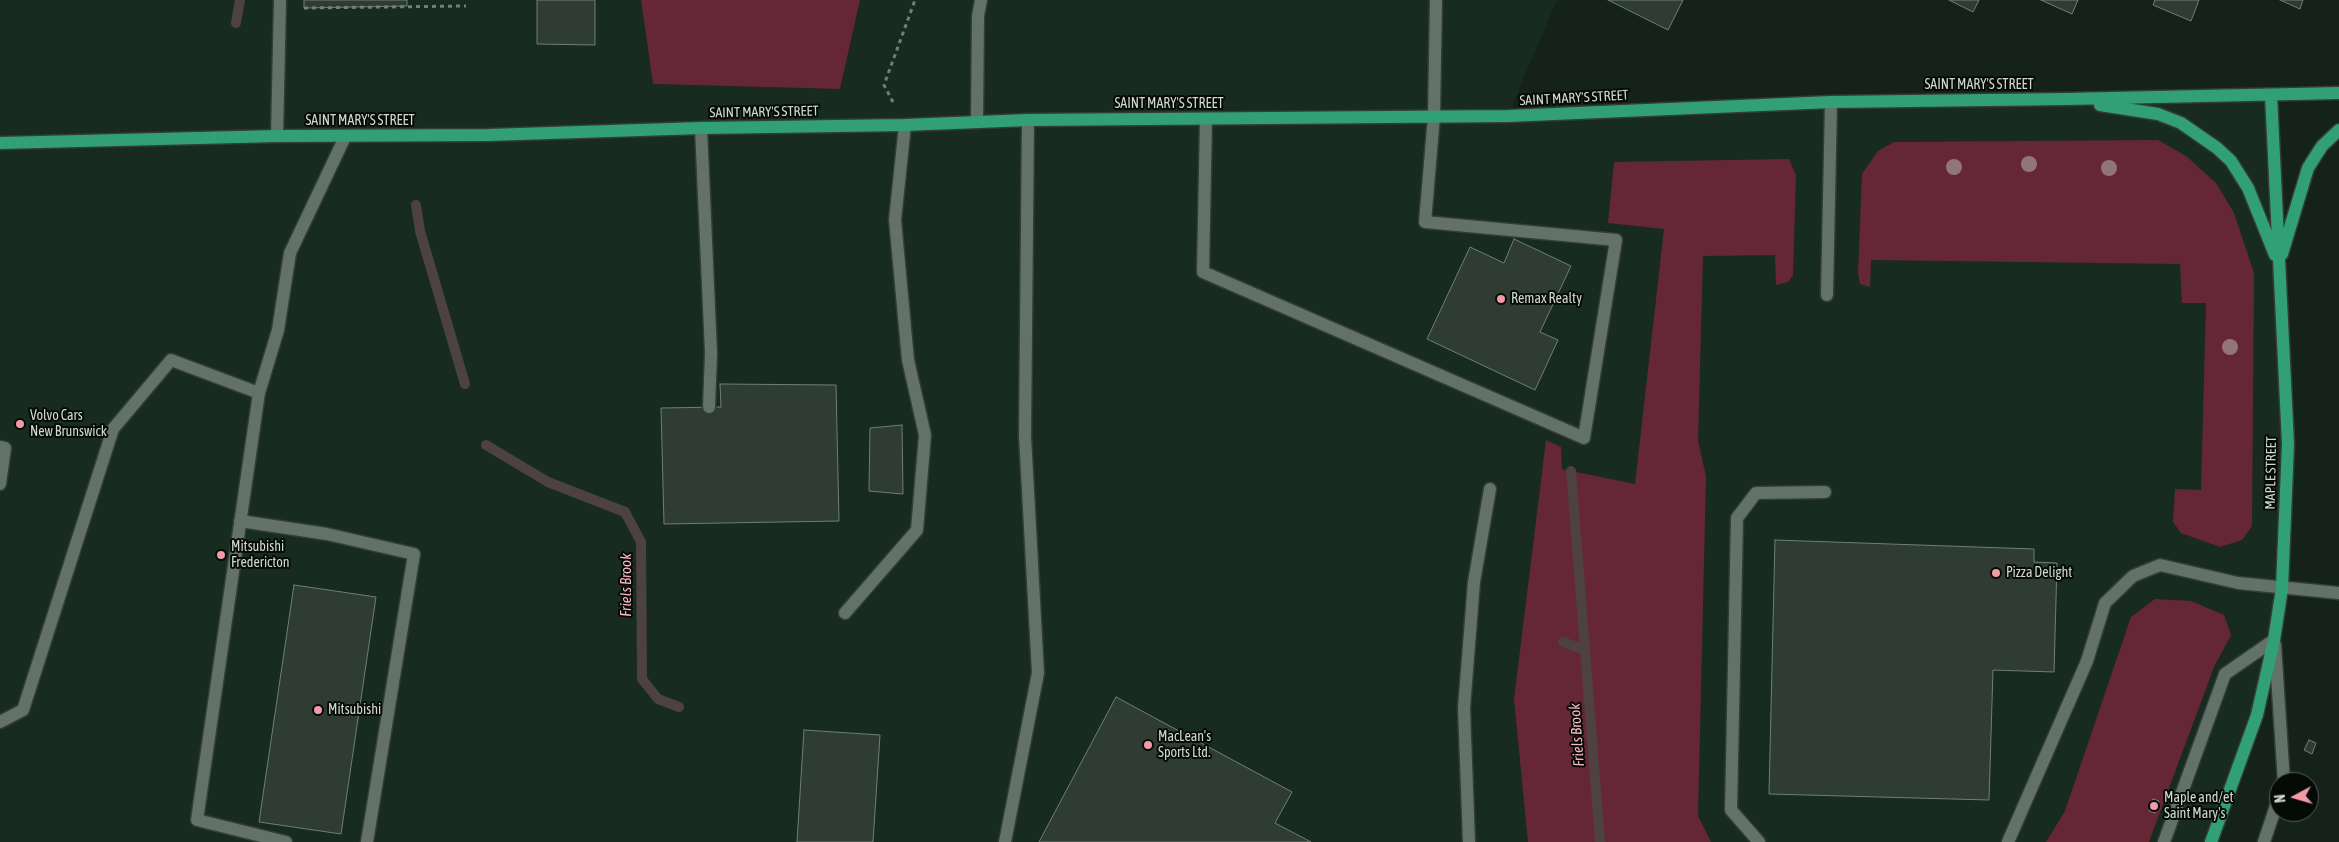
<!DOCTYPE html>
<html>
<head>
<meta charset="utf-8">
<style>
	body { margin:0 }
	#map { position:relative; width:2339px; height:842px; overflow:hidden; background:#15221b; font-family:"Asap Condensed",sans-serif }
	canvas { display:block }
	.north { position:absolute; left:2269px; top:772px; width:50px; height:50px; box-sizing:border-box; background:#050a07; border:1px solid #565c59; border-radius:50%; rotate:264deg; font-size:14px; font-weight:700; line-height:20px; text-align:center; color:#d0d8d3 }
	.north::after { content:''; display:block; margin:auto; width:18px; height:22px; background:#f39aa8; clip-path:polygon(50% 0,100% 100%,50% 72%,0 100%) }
</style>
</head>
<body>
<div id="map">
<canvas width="2339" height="842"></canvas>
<div class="north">N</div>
</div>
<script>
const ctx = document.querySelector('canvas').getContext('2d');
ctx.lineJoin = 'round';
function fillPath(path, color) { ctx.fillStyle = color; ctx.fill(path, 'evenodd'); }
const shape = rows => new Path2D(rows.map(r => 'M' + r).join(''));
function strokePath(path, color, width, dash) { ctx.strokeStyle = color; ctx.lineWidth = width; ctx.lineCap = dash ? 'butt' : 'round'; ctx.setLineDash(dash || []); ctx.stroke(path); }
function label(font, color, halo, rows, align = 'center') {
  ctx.font = font + ' "Asap Condensed",sans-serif'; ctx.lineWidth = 4; ctx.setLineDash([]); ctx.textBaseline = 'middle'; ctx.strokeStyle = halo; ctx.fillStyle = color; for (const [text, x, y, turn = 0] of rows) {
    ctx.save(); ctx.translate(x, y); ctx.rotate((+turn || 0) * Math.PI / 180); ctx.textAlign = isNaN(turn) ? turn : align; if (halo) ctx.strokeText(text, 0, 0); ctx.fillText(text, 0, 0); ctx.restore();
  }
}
fillPath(shape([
	[0,0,641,0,653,84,840,89,860,0,1557,0,1508,115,2271,95,2288,444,2274,640,2211,842,0,842]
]), '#172b21');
fillPath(shape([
	[641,0,860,0,840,89,653,84],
	[2158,140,2186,156,2216,183,2234,213,2254,273,2252,526,2242,540,2220,547,2181,533,2173,522,2175,489,2201,490,2206,303,2182,303,2180,264,1871,260,1870,287,1860,284,1858,274,1862,174,1878,151,1894,142],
	[1789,159,1796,175,1793,275,1788,282,1776,285,1775,255,1703,256,1698,441,1706,476,1698,816,1711,842,1528,842,1514,699,1546,440,1561,447,1562,469,1635,484,1664,229,1608,223,1614,162],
	[2155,599,2191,601,2224,615,2231,635,2214,667,2149,842,2046,842,2065,811,2131,617]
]), '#662734');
strokePath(shape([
	[236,23,240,0],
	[416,205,420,231,465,384],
	[486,445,548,482,625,512,641,542,642,679,658,699,679,707],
	[1571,471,1585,650],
	[1563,642,1585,650,1600,842]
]), '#4d4141', 10);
const building = shape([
	[304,0,407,0,407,6,304,8,304,0],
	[537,0,595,0,595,45,537,44,537,0],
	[1608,0,1683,0,1668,30,1608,0],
	[1949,0,1979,0,1973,12,1949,0],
	[2041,0,2078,0,2072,14,2041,0],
	[2155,0,2199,0,2191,21,2153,5,2155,0],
	[2280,0,2303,0,2300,9,2280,0],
	[1514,239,1571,266,1540,332,1558,340,1535,390,1427,339,1470,247,1504,263,1514,239],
	[720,384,836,385,839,521,664,524,661,408,721,407,720,384],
	[902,425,903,494,869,491,870,428,902,425],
	[1775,540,2034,549,2034,562,2057,563,2054,672,1993,670,1989,800,1769,794,1775,540],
	[294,585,376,597,341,834,259,822,294,585],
	[1116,697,1292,792,1275,823,1311,842,1039,842,1116,697],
	[804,730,880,735,873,842,797,842,804,730],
	[2309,740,2316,743,2312,754,2304,750,2309,740],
	[2153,799,2159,801,2155,813,2149,811,2153,799]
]);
fillPath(building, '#2e3c34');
strokePath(building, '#707f76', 1);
const minor = shape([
	[1206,119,1203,272,1584,438,1616,240,1425,222,1434,116,1436,0],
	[977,122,978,16,981,0],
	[701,128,711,353,709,407],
	[277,136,280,0],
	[1827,295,1831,102],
	[0,447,5,448,0,484],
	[240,521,327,534,414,554,367,842],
	[845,613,917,530,925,435,908,360,895,220,905,125],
	[2275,645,2284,782],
	[0,722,23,710,113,429,171,360,259,393],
	[286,842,197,820,259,393,278,330,290,253,345,137],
	[1005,842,1038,673,1025,436,1028,120],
	[1469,842,1464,708,1474,582,1490,489],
	[1759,842,1731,810,1737,518,1756,493,1825,492],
	[2008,842,2087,661,2105,603,2133,576,2160,565,2238,583,2339,593],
	[2164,842,2225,674,2274,640],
	[2264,842,2279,797]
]);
const major = shape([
	[2100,105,2158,114,2181,123,2217,148,2231,161,2248,188,2275,255],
	[0,143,277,136,489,135,701,128,905,125,1028,120,1508,116,1831,102,2066,99,2339,93],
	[2282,254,2308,168,2322,146,2339,130],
	[2211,842,2257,715,2274,640,2282,588,2288,444,2271,95]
]);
strokePath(minor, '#333c37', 15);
strokePath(major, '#333c37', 15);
strokePath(shape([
	[304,8,466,6],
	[893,102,884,85,915,0]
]), '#747e78', 3, [4, 4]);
strokePath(minor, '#637269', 12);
strokePath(major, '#31a077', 12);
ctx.fillStyle = '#927576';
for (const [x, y] of [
	[2029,164],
	[1954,167],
	[2109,168],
	[2230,347]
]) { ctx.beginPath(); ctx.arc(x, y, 8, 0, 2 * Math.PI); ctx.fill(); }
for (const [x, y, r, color] of [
	[1501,299,5,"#f39aa8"],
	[20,424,5,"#f39aa8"],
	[221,555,5,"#f39aa8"],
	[1996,573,5,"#f39aa8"],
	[318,710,5,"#f39aa8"],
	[1148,745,5,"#f39aa8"],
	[2154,806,5,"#f39aa8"]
]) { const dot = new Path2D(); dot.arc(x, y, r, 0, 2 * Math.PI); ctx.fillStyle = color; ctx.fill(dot); strokePath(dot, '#050a07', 2); }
label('14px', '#d0d8d3', '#050a07', [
	["SAINT MARY'S STREET",1979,85],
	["SAINT MARY'S STREET",1574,98,-3],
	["SAINT MARY'S STREET",1169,104],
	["SAINT MARY'S STREET",764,112,-1],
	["SAINT MARY'S STREET",360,121],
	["MAPLE STREET",2271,473,-89]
]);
label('14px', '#d0d8d3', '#050a07', [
	["Remax Realty",1511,299],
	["Volvo Cars",30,416],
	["New Brunswick",30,432],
	["Mitsubishi",231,547],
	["Fredericton",231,563],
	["Pizza Delight",2006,573],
	["Mitsubishi",328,710],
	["MacLean's",1158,737],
	["Sports Ltd.",1158,753],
	["Maple and/et",2164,798],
	["Saint Mary's",2164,814]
], 'left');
label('italic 15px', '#f8b9c2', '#050a07', [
	["Friels Brook",626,585,-90],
	["Friels Brook",1577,735,-94]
]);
</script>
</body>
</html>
